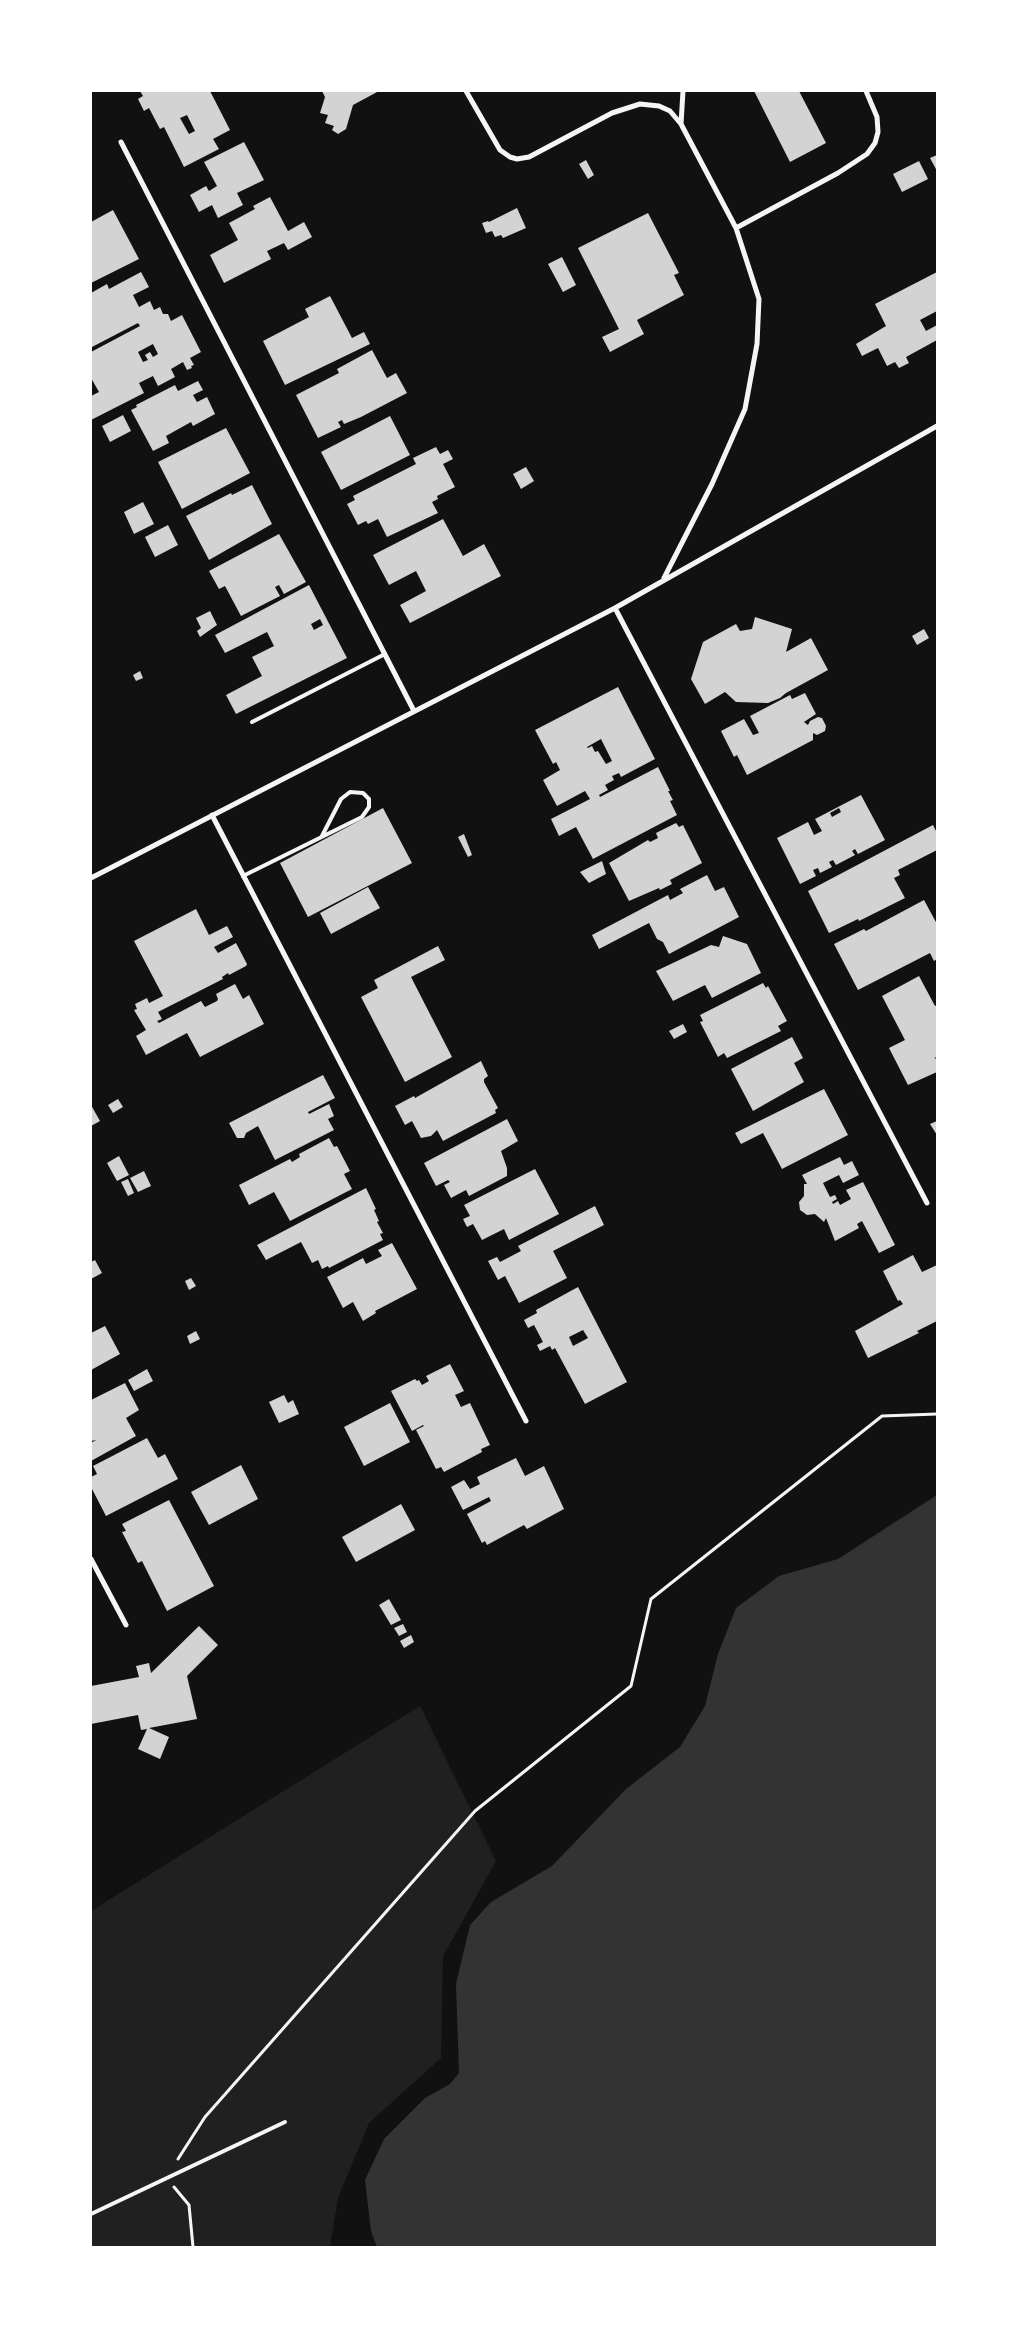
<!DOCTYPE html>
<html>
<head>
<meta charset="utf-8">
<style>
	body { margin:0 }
	#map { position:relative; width:1028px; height:2338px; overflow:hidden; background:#111; font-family:"Golos Text",sans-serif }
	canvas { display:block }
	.frame { position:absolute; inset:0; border:92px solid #fff; pointer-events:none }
</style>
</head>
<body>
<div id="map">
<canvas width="1028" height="2338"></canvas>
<div class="frame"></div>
</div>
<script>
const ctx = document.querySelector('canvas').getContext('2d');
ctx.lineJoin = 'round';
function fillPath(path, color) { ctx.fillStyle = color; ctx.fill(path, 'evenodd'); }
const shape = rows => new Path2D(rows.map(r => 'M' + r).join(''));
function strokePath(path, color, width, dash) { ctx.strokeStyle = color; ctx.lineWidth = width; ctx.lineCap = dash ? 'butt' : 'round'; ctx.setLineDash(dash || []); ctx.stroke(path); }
fillPath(shape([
	[420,1706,496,1861,443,1956,441,2058,369,2123,338,2198,330,2247,91,2247,91,1911]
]), '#202020');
fillPath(shape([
	[937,1495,937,2247,377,2247,371,2231,365,2180,384,2139,425,2098,450,2084,459,2073,456,1984,470,1925,491,1902,552,1866,626,1789,680,1747,705,1706,718,1654,736,1608,779,1576,838,1559]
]), '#333');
fillPath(shape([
	[140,91,210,91,230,130,213,139,219,149,184,167,164,127,160,129,149,108,144,111,138,99,143,96],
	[187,115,195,131,189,134,180,118],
	[322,91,379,91,353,105,346,129,338,134,332,130,334,126,325,123,328,115,320,113,325,97],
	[754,91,799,91,826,143,790,162],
	[244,142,264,180,237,193,243,205,218,218,212,205,199,212,190,195,206,186,209,191,217,186,204,162],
	[937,155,937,171,930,158],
	[586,160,594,175,588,179,579,164],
	[919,161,928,179,902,192,893,174],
	[270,197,288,231,304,222,312,237,288,250,284,243,267,251,271,259,224,283,210,255,238,240,229,223,255,209,253,206],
	[517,208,526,228,503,238,501,235,495,237,492,231,486,233,482,223,488,221,489,222],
	[113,210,139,259,91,283,91,222],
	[648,213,679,273,674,275,684,295,637,320,644,334,610,352,602,337,619,329,578,248],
	[562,257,576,285,563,292,548,264],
	[141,272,149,287,133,295,139,307,150,301,154,310,160,307,163,314,168,314,171,321,182,315,201,352,190,358,194,365,191,366,192,368,187,370,183,362,171,369,175,377,158,386,153,376,139,383,144,393,91,420,91,396,99,392,91,378,91,352,140,326,138,323,92,347,91,293,107,284,109,289],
	[153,344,158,354,153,357,150,352,145,355,148,360,143,362,138,352],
	[937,272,937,311,920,320,926,331,937,325,937,340,906,357,909,363,899,368,895,362,887,366,878,348,862,356,856,344,886,326,875,304],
	[330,296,352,338,364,332,370,344,285,385,263,341,309,317,305,309],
	[372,350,387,378,396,373,407,393,361,417,344,424,342,420,338,422,341,427,318,438,296,395,339,373,337,369],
	[198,381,203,390,193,395,197,402,207,397,215,414,193,426,191,422,166,436,169,443,153,451,131,410,137,407,136,405,175,385,178,391],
	[123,415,131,431,110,442,102,426],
	[390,416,410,455,341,490,321,452],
	[226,428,250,473,182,509,158,462],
	[436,447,440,454,448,450,453,459,443,464,455,487,437,496,438,499,432,502,438,513,387,537,378,519,368,524,366,521,358,525,347,504,355,500,353,496,416,464,413,458],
	[526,467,534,481,521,489,513,474],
	[252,485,272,524,209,560,186,516,231,493,232,495],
	[143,502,154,524,134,534,124,512],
	[443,519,463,556,484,544,501,576,410,623,400,605,426,591,416,571,389,585,373,555],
	[168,525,178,545,155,557,145,537],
	[279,534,306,582,284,594,279,585,275,587,280,596,241,616,225,586,219,589,209,571],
	[309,585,347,658,236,714,226,695,262,676,252,657,274,646,267,632,225,653,215,635],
	[320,619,323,625,314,630,311,624],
	[210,611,217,625,200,637,197,631,201,628,196,618],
	[755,617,792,629,786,652,811,638,828,670,786,693,780,698,768,703,736,702,725,692,705,704,691,679,703,642,736,624,740,631,752,629],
	[924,629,929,638,917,645,912,636],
	[140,671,143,678,136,681,133,675],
	[618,687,655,759,621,777,619,773,612,776,614,780,605,785,608,790,599,795,600,797,658,767,670,791,668,791,673,800,670,801,677,815,593,859,576,827,559,836,551,819,590,799,585,791,557,806,543,780,560,770,556,762,553,764,535,730],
	[601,739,612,761,606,764,598,751,595,752,592,746,588,748,587,747],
	[805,693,816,714,804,722,808,725,810,721,818,717,822,718,826,726,825,731,817,735,813,733,813,740,747,775,737,755,734,757,721,731,744,719,753,735,759,733,750,716,790,695,792,699],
	[861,795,885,840,858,854,855,849,852,851,855,855,836,865,833,860,829,862,832,867,820,873,818,868,813,870,816,876,800,884,777,838,808,822,814,835,822,831,815,819],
	[839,808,841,812,832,817,830,813],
	[383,808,412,863,308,917,280,863],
	[676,823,679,827,683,825,702,863,670,880,672,884,660,890,659,888,629,901,609,863,648,840,650,842,658,838,656,833],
	[933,825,937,833,937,850,898,870,900,875,894,878,905,898,859,921,858,919,829,933,808,891],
	[464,834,472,855,468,857,458,837],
	[602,861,606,874,589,883,580,872],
	[707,875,715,891,724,887,739,917,669,954,663,942,657,939,649,923,599,949,592,935,668,895,670,900,683,893,680,889],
	[368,887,380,908,331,934,320,913],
	[924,900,937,924,937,959,934,961,930,953,858,990,834,944,864,929,866,931],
	[196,909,209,935,227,926,233,937,214,947,218,953,236,943,247,964,246,966,229,975,228,973,222,977,223,979,158,1012,162,1019,157,1021,159,1023,201,1001,205,1007,217,1001,218,999,216,994,235,984,243,999,249,995,264,1024,200,1057,187,1033,146,1055,136,1036,146,1030,134,1010,137,1009,135,1004,147,998,149,1003,163,996,134,941],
	[723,936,747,944,761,973,712,998,705,985,673,1001,656,971,711,945,719,947],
	[438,946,445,960,411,977,452,1057,405,1082,361,997,378,988,374,980],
	[919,976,935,1006,937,1005,937,1057,934,1058,937,1059,937,1072,908,1085,889,1048,905,1040,882,996],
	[763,983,766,988,768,986,787,1021,778,1026,781,1031,727,1058,724,1053,718,1057,700,1022,703,1021,700,1015],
	[683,1024,687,1032,674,1039,669,1031],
	[792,1037,803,1058,794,1063,804,1082,753,1111,731,1069],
	[481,1061,488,1076,484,1079,484,1082,498,1108,495,1110,496,1113,443,1141,437,1130,431,1136,421,1138,412,1121,405,1125,395,1106,414,1096,415,1098],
	[323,1075,335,1098,308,1112,309,1114,329,1104,334,1116,328,1119,334,1130,275,1160,258,1126,246,1133,244,1138,237,1138,229,1123],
	[824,1089,848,1135,782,1169,763,1133,741,1144,735,1133],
	[118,1099,123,1107,113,1113,108,1105],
	[91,1105,100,1121,91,1126],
	[507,1119,518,1141,501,1151,507,1168,507,1176,469,1196,466,1190,451,1198,444,1185,450,1182,448,1180,436,1186,424,1163],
	[937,1121,937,1135,930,1124],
	[329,1138,334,1147,337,1146,350,1171,344,1174,352,1189,290,1221,274,1192,249,1205,239,1185,290,1159,292,1162,300,1157,299,1154],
	[119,1156,129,1175,117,1181,107,1163],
	[840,1157,844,1165,852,1161,859,1175,843,1183,839,1175,823,1183,830,1197,835,1195,837,1199,832,1202,833,1204,838,1201,840,1205,851,1199,846,1190,863,1182,895,1245,879,1253,862,1221,857,1224,859,1228,835,1241,826,1218,824,1222,815,1214,807,1215,800,1210,799,1202,804,1196,804,1184,807,1184,802,1175],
	[535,1169,559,1214,509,1240,504,1229,482,1240,473,1224,467,1227,463,1219,470,1216,464,1205],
	[144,1171,151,1186,138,1192,130,1178],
	[128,1179,134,1193,128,1196,121,1182],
	[366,1188,376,1209,374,1210,379,1221,377,1222,383,1233,380,1234,383,1240,329,1268,328,1266,322,1269,318,1260,312,1263,301,1242,266,1260,257,1245],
	[595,1206,604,1225,553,1251,567,1278,519,1303,505,1276,498,1280,488,1261,497,1257,500,1262,521,1251,518,1246],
	[392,1243,417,1289,375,1311,376,1313,363,1321,353,1302,343,1308,327,1277,363,1258,366,1264,382,1256,378,1250],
	[913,1255,922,1272,937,1265,937,1321,917,1331,919,1333,868,1358,855,1331,903,1304,900,1300,898,1301,883,1271],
	[95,1260,102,1273,91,1279,91,1262],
	[191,1278,196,1286,189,1290,185,1281],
	[578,1287,627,1382,585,1404,555,1348,552,1350,550,1346,540,1351,537,1345,543,1342,534,1325,528,1328,524,1320,537,1313,536,1310],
	[583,1330,588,1338,573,1346,569,1337],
	[105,1326,120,1354,91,1370,91,1333],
	[196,1331,200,1339,190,1344,187,1336],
	[450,1364,464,1391,455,1395,461,1407,470,1403,490,1445,481,1449,482,1452,444,1472,441,1467,436,1469,416,1430,424,1426,423,1425,412,1431,391,1391,415,1379,417,1381,419,1380,422,1385,429,1381,426,1376],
	[147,1369,153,1381,134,1391,128,1380],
	[125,1383,139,1410,126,1418,136,1436,91,1461,91,1443,96,1440,91,1441,91,1400],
	[284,1395,288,1403,293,1400,299,1414,279,1423,269,1402],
	[390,1403,410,1442,364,1466,344,1427],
	[147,1438,158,1458,165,1454,178,1479,106,1516,91,1487,91,1477,97,1474,93,1466],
	[516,1458,525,1476,544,1466,564,1509,527,1529,524,1525,487,1545,485,1541,482,1543,467,1514,491,1501,489,1497,463,1510,451,1487,464,1480,470,1489,480,1484,477,1477],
	[241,1465,258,1499,209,1525,191,1492],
	[169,1500,214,1586,167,1611,142,1561,138,1563,122,1532,126,1531,122,1524],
	[401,1504,415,1530,356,1562,342,1537],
	[389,1599,401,1620,391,1625,379,1605],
	[403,1624,407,1632,399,1636,394,1628],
	[199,1626,218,1645,187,1676,197,1719,149,1728,169,1737,160,1759,138,1749,147,1729,141,1730,138,1715,91,1724,91,1686,139,1677,136,1666,149,1663,151,1673],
	[411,1635,414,1642,404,1648,400,1641]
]), '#d3d3d3');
strokePath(shape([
	[178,2159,205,2117,475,1811,631,1686,651,1599,882,1416,937,1414],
	[174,2187,189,2205,193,2247]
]), '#f5f5f5', 3);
strokePath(shape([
	[252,722,385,654],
	[243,876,362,817,369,807,369,799,363,793,350,792,341,799,322,836],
	[91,2214,285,2122]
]), '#f5f5f5', 4);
strokePath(shape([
	[466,91,500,150,510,157,517,159,529,157,612,113,640,104,659,106,670,111,681,124,736,228,759,299,757,344,745,409,712,484,664,578],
	[681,124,683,91],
	[121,142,414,711],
	[736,228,838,173,867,154,875,143,878,132,877,117,866,91],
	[615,608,927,1203],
	[212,815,526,1421],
	[91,878,615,608,937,426],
	[91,1559,126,1625]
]), '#f5f5f5', 5);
</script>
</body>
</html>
